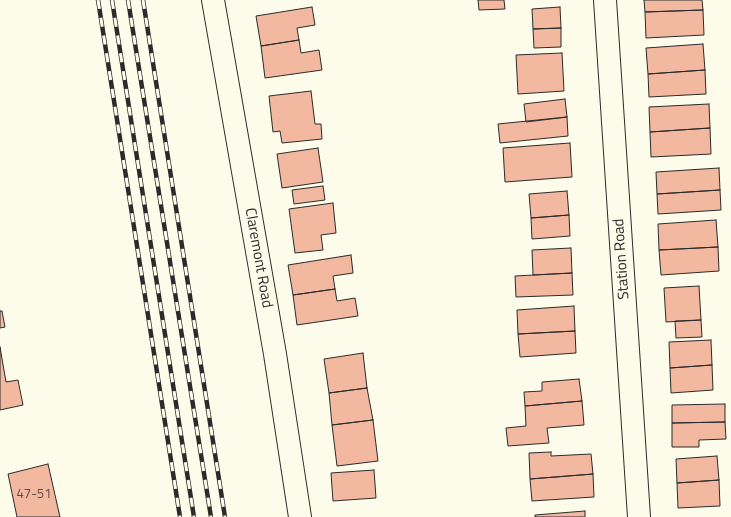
<!DOCTYPE html>
<html>
<head>
<meta charset="utf-8">
<style>
	body { margin:0 }
	canvas { display:block; background:#fdfbea }
</style>
</head>
<body>
<canvas width="731" height="517"></canvas>
<script>
const ctx = document.querySelector('canvas').getContext('2d');
ctx.lineJoin = 'round';
function fillPath(path, color) { ctx.fillStyle = color; ctx.fill(path, 'evenodd'); }
const shape = rows => new Path2D(rows.map(r => 'M' + r).join(''));
function strokePath(path, color, width, dash) { ctx.strokeStyle = color; ctx.lineWidth = width; ctx.lineCap = dash ? 'butt' : 'round'; ctx.setLineDash(dash || []); ctx.stroke(path); }
function label(font, color, halo, rows, align = 'center') {
  ctx.font = font + ' "Titillium Web",sans-serif'; ctx.lineWidth = 3; ctx.setLineDash([]); ctx.textBaseline = 'middle'; ctx.strokeStyle = halo; ctx.fillStyle = color; for (const [text, x, y, turn = 0] of rows) {
    ctx.save(); ctx.translate(x, y); ctx.rotate((+turn || 0) * Math.PI / 180); ctx.textAlign = isNaN(turn) ? turn : align; if (halo) ctx.strokeText(text, 0, 0); ctx.fillText(text, 0, 0); ctx.restore();
  }
}
const building = shape([
	[478,0,504,0,505,9,479,10,478,0],
	[644,0,702,0,703,10,645,12,644,0],
	[312,7,315,25,297,28,299,40,261,46,256,16,312,7],
	[560,7,561,28,533,29,532,9,560,7],
	[703,10,704,35,646,38,645,12,703,10],
	[561,28,561,47,534,48,533,29,561,28],
	[299,40,301,53,319,50,322,70,265,78,261,46,299,40],
	[703,44,705,70,648,74,646,48,703,44],
	[562,53,564,91,518,94,516,55,562,53],
	[705,70,706,94,649,97,648,74,705,70],
	[311,91,315,124,321,124,322,139,282,143,280,131,273,132,269,96,311,91],
	[565,99,567,117,526,122,524,104,565,99],
	[709,104,710,128,650,132,649,107,709,104],
	[567,117,568,136,500,143,498,124,567,117],
	[710,128,711,154,651,157,650,132,710,128],
	[570,143,572,177,505,182,503,148,570,143],
	[318,148,323,182,282,188,277,154,318,148],
	[719,168,720,190,657,194,656,172,719,168],
	[323,186,325,200,294,204,292,190,323,186],
	[720,190,721,210,658,214,657,194,720,190],
	[567,191,569,215,531,218,529,194,567,191],
	[333,203,336,233,321,235,323,250,295,253,289,209,333,203],
	[569,215,570,236,532,239,531,218,569,215],
	[716,220,718,247,659,250,658,224,716,220],
	[718,247,719,271,661,275,659,250,718,247],
	[571,248,572,273,533,275,532,250,571,248],
	[351,255,353,273,333,276,335,289,293,295,288,265,351,255],
	[572,273,573,295,516,297,515,276,572,273],
	[699,286,701,320,666,322,664,288,699,286],
	[335,289,337,301,355,298,358,316,297,325,293,295,335,289],
	[574,306,575,331,518,334,517,310,574,306],
	[0,311,2,311,5,327,0,328,0,311],
	[701,320,702,337,676,338,675,321,701,320],
	[575,331,576,353,520,357,518,334,575,331],
	[711,340,712,365,670,368,669,342,711,340],
	[0,347,6,382,18,380,23,405,0,410,0,347],
	[363,353,367,388,329,393,324,359,363,353],
	[712,365,713,390,671,393,670,368,712,365],
	[579,379,582,401,525,406,524,392,542,391,542,382,579,379],
	[367,388,373,420,332,425,329,393,367,388],
	[582,401,584,425,547,428,549,443,508,446,506,428,526,426,525,406,582,401],
	[725,404,725,422,672,423,672,405,725,404],
	[373,420,378,461,337,466,332,425,373,420],
	[725,422,726,439,699,440,699,447,672,447,672,423,725,422],
	[551,452,551,456,591,454,593,474,530,479,529,453,551,452],
	[717,456,719,480,677,483,676,459,717,456],
	[48,464,60,517,17,517,8,474,48,464],
	[374,470,376,498,333,501,331,473,374,470],
	[593,474,594,497,532,501,530,479,593,474],
	[719,480,720,506,678,508,677,483,719,480],
	[585,511,585,517,535,517,535,515,585,511]
]);
fillPath(building, '#f2b8a0');
strokePath(building, '#2b2b2b', 1);
const street = shape([
	[213,0,275,354,300,517],
	[605,0,639,517]
]);
strokePath(street, '#2b2b2b', 24);
strokePath(street, '#fdfbea', 22);
const rail = shape([
	[98,0,180,517],
	[112,0,194,517],
	[128,0,211,517],
	[143,0,225,517]
]);
strokePath(rail, '#2b2b2b', 4.5);
strokePath(rail, '#fdfbea', 3, [9]);
label('13px', '#5d4e48', null, [
	["47-51",34,495]
]);
label('15px', '#2b2b2b', '#fdfbea', [
	["Claremont Road",258,258,80],
	["Station Road",622,259,-94]
]);
</script>
</body>
</html>
